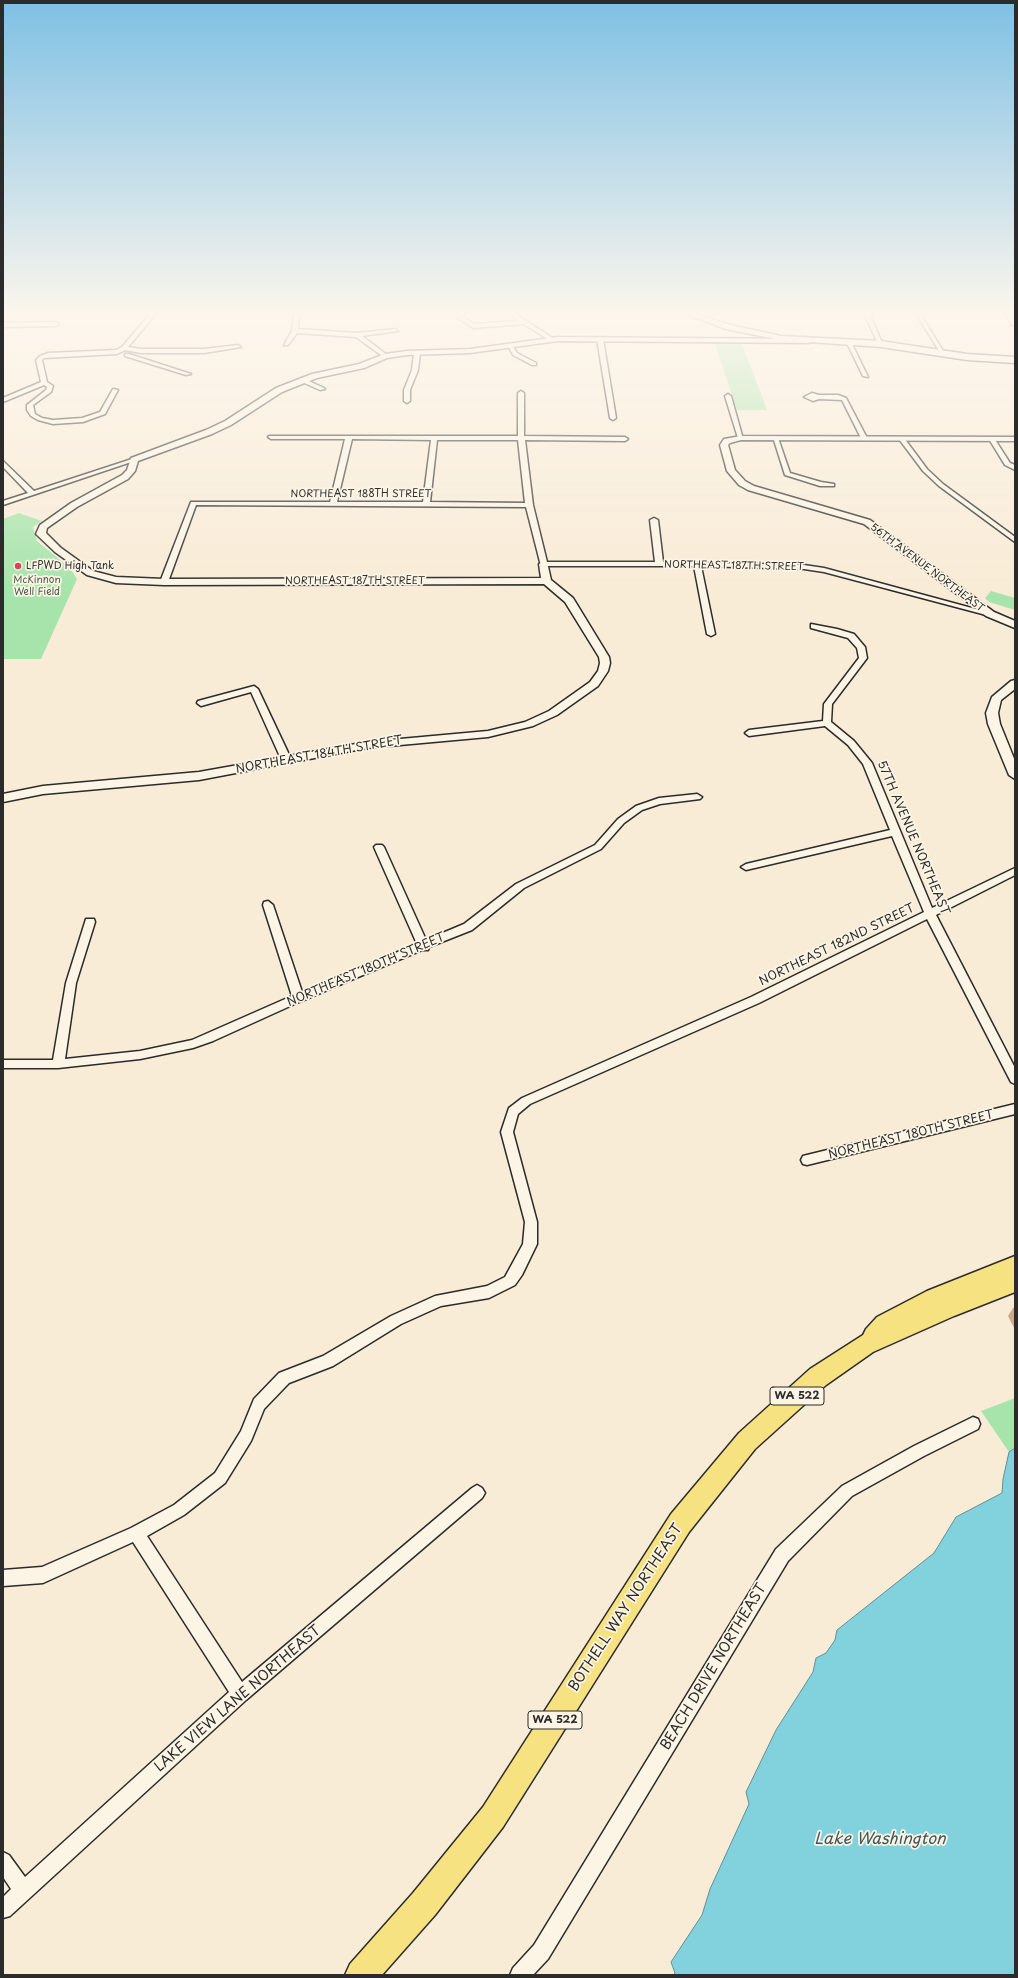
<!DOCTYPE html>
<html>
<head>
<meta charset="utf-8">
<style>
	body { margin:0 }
	#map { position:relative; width:1018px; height:1978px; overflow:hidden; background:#f9ecd7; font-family:"Playpen Sans",sans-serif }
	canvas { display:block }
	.frame { position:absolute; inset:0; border:4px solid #2b2b2b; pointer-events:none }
</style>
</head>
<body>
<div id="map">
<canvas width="1018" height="1978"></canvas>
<div class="frame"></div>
</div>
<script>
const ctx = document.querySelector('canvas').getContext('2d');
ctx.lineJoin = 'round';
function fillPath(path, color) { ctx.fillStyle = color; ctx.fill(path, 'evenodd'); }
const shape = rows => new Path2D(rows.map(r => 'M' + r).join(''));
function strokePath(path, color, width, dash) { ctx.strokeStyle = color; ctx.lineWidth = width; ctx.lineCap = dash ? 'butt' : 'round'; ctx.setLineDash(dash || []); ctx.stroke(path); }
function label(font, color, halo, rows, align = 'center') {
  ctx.font = font + ' "Playpen Sans",sans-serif'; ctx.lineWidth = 3.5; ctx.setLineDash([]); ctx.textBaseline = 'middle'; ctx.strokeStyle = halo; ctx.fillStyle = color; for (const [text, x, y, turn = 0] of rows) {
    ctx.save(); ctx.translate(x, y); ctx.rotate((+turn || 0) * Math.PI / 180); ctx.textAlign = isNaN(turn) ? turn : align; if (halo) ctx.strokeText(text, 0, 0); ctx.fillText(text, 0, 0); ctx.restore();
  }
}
fillPath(shape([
	[715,344,742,344,767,410,737,410],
	[19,513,42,521,33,527,37,541,70,568,77,579,41,659,3,659,3,519],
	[991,591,1015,598,1015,610,989,602,985,598],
	[1015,1398,1015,1448,1009,1452,981,1411]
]), '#a6e4ab');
const water = shape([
	[1015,1448,1015,1975,673,1975,675,1973,671,1962,702,1915,710,1889,749,1804,746,1792,776,1730,813,1672,816,1658,826,1653,835,1640,837,1630,934,1553,956,1517,1002,1493,1003,1479,1009,1452,1015,1448]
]);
fillPath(water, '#82d2de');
strokePath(water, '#5f8f96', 1);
const minor = shape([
	[149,315,155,315,128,347,141,349,204,349,238,345,241,347,204,353,141,353,125,350,117,354,44,358,42,360,47,382,53,386,51,392,33,405,35,414,42,418,53,420,82,418,100,412,113,389,118,390,105,414,83,422,53,424,38,420,31,416,27,410,27,405,46,390,47,387,44,385,3,402,3,398,41,382,36,360,40,356,48,353,116,350,122,347,149,315],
	[294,315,299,315,298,329,357,333,395,329,398,331,362,336,387,355,387,357,385,358,356,337,297,333,288,345,284,345,292,331,294,315],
	[454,315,460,315,474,324,519,321,511,315,517,315,554,339,549,340,524,324,473,328,454,315],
	[865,315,870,315,883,345,878,344,865,315],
	[917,315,921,315,945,354,941,354,917,315],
	[3,323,56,322,59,324,56,326,3,327,3,323],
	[600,337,603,339,616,418,613,420,610,418,597,339,600,337],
	[846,341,851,342,868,377,863,376,846,341],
	[508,345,512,345,517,353,536,363,536,365,532,365,513,355,508,345],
	[417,351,420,353,418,370,410,390,410,401,407,403,404,401,404,390,412,370,414,353,417,351],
	[125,354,129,354,191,374,186,375,125,356,125,354],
	[302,378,324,388,325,389,320,390,300,381,300,379,302,378],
	[521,391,524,393,524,436,625,437,628,439,625,441,525,440,533,505,547,562,655,562,650,520,654,518,658,520,663,562,804,565,824,568,994,614,990,616,824,572,804,569,701,566,715,634,711,636,707,634,694,566,541,566,526,507,196,505,168,582,164,584,160,582,191,502,330,502,345,439,271,439,268,437,269,436,518,436,518,393,521,391],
	[352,439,431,440,423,502,337,502,352,439],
	[437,440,518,440,525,503,430,502,437,440],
	[812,393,819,395,838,395,846,398,867,438,866,439,861,438,842,400,819,399,813,401,804,397,812,393],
	[728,394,731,396,743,439,738,438,725,396,728,394],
	[773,437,778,438,790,473,821,482,834,484,834,486,820,486,785,475,773,437],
	[900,438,904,438,927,469,943,484,1015,537,1015,542,939,486,923,471,899,439,900,438],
	[990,438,994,438,1010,463,1015,465,1015,470,1005,465,989,439,990,438],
	[132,459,137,460,3,505,3,501,28,493,3,467,3,461,34,491,132,459],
	[811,624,837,629,854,634,865,647,867,658,832,704,831,722,854,741,872,763,932,908,1015,868,1015,875,936,915,1015,1068,1015,1084,1011,1082,927,919,759,1003,530,1104,518,1114,513,1132,537,1222,537,1244,522,1275,515,1285,489,1298,441,1306,401,1324,333,1366,289,1383,264,1409,251,1441,225,1483,184,1515,147,1536,242,1682,472,1488,477,1485,482,1488,485,1493,482,1498,246,1700,10,1916,3,1918,3,1897,11,1889,3,1877,3,1852,9,1855,25,1877,229,1692,133,1542,43,1583,3,1586,3,1570,42,1567,131,1528,174,1505,215,1473,241,1431,254,1399,279,1373,323,1356,391,1316,435,1296,487,1286,505,1277,523,1244,525,1222,501,1132,509,1108,522,1098,751,997,924,912,892,836,746,870,741,867,746,864,890,830,863,764,848,745,825,726,749,736,745,733,749,730,823,721,824,704,859,658,857,648,848,638,811,628,811,624],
	[254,686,258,689,292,761,290,763,284,763,282,761,251,692,201,706,197,703,198,701,254,686],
	[697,794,702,797,700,799,660,804,642,810,624,823,601,849,524,888,472,930,429,947,428,950,422,950,299,1002,213,1041,193,1048,140,1059,58,1068,3,1068,3,1060,53,1060,66,983,86,919,94,919,95,922,76,983,65,1059,140,1051,192,1040,292,996,263,905,264,902,268,901,273,905,302,992,417,944,374,847,376,845,382,845,384,847,426,940,464,924,516,884,595,845,618,819,636,806,659,798,697,794],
	[1015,1104,1015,1114,807,1165,803,1164,801,1160,803,1156,807,1155,1015,1104],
	[973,1417,978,1419,980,1424,978,1429,924,1456,852,1496,788,1561,548,1959,533,1975,510,1975,513,1968,534,1945,776,1549,842,1486,914,1446,973,1417]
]);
const tertiary = shape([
	[558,337,809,339,813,341,809,343,558,341,470,353,407,355,387,358,364,368,317,378,282,392,231,425,212,434,138,461,135,471,128,479,77,507,47,528,46,533,61,548,93,571,116,577,164,579,541,578,539,564,544,561,547,562,551,580,573,598,609,657,610,663,608,671,598,686,557,715,533,726,488,737,367,748,199,780,43,794,3,802,3,794,43,786,199,772,367,742,488,731,525,722,549,711,590,682,598,671,600,663,599,657,565,602,544,584,164,585,116,583,87,575,55,552,36,534,40,525,71,503,122,475,127,470,131,458,206,430,225,421,276,388,312,374,359,364,385,354,407,351,470,349,558,337],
	[741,436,1015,437,1015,441,741,440,730,443,728,445,735,470,745,481,754,486,870,520,994,612,1015,621,1015,628,986,616,864,524,748,490,739,485,727,471,720,445,724,439,741,436],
	[1015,680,1015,689,1001,700,998,713,1000,724,1015,761,1015,779,1009,775,988,724,986,713,992,697,1011,681,1015,680]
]);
const secondary = shape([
	[688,315,699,315,731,325,781,336,881,341,967,354,1015,357,1015,363,967,360,881,347,781,340,726,329,688,315],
	[1006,315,1014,315,1015,325,1012,325,1006,315]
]);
const primary = shape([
	[1015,1256,1015,1292,954,1316,873,1352,826,1385,755,1449,689,1532,503,1827,435,1915,382,1975,345,1975,350,1964,413,1893,483,1807,671,1514,739,1433,810,1369,863,1335,866,1329,877,1317,927,1291,1015,1256]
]);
strokePath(minor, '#2b2b2b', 3);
strokePath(tertiary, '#2b2b2b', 3);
strokePath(secondary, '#2b2b2b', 3);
strokePath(primary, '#2b2b2b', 3);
fillPath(minor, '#fcf5e5');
fillPath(tertiary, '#fcf5e5');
fillPath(secondary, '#fcf5e5');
fillPath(primary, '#f7e281');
fillPath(shape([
	[1015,1307,1015,1330,1008,1316,1013,1308]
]), '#ceaa89');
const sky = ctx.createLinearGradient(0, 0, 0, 591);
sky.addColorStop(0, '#7fc0e4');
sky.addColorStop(0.53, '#fcf6ed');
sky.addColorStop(1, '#fcf6ed00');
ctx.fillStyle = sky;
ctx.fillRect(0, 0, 1018, 591);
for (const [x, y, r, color] of [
	[18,566,4,"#d1495b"]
]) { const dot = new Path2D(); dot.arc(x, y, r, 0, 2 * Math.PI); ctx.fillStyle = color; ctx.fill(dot); strokePath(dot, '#fcf5e5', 1.5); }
label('10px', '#2b2b2b', '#fcf5e5', [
	["NORTHEAST 188TH STREET",361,494],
	["NORTHEAST 187TH STREET",734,566,1],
	["56TH AVENUE NORTHEAST",927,568,37],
	["NORTHEAST 187TH STREET",355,581]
]);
label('10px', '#2b2b2b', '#fcf5e5', [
	["LFPWD High Tank",26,566]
], 'left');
label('10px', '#4a594b', '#fcf5e5', [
	["McKinnon",37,580],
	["Well Field",37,592]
]);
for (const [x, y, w] of [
	[797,1396,54],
	[555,1720,54]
]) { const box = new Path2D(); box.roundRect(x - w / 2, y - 9, w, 18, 3); ctx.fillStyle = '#fcf5e5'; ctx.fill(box); strokePath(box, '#2b2b2b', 1); }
label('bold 11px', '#2b2b2b', null, [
	["WA 522",797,1396],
	["WA 522",555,1720]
]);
label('12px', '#2b2b2b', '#fcf5e5', [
	["NORTHEAST 184TH STREET",319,755,-10],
	["57TH AVENUE NORTHEAST",913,838,67],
	["NORTHEAST 182ND STREET",837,945,-26],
	["NORTHEAST 180TH STREET",366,970,-23],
	["NORTHEAST 180TH STREET",911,1135,-14]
]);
label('14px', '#2b2b2b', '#fcf5e5', [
	["BOTHELL WAY NORTHEAST",626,1608,-57],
	["BEACH DRIVE NORTHEAST",714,1667,-59],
	["LAKE VIEW LANE NORTHEAST",238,1699,-41]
]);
label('italic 16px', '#415558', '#fcf5e5', [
	["Lake Washington",880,1840]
]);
</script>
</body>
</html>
